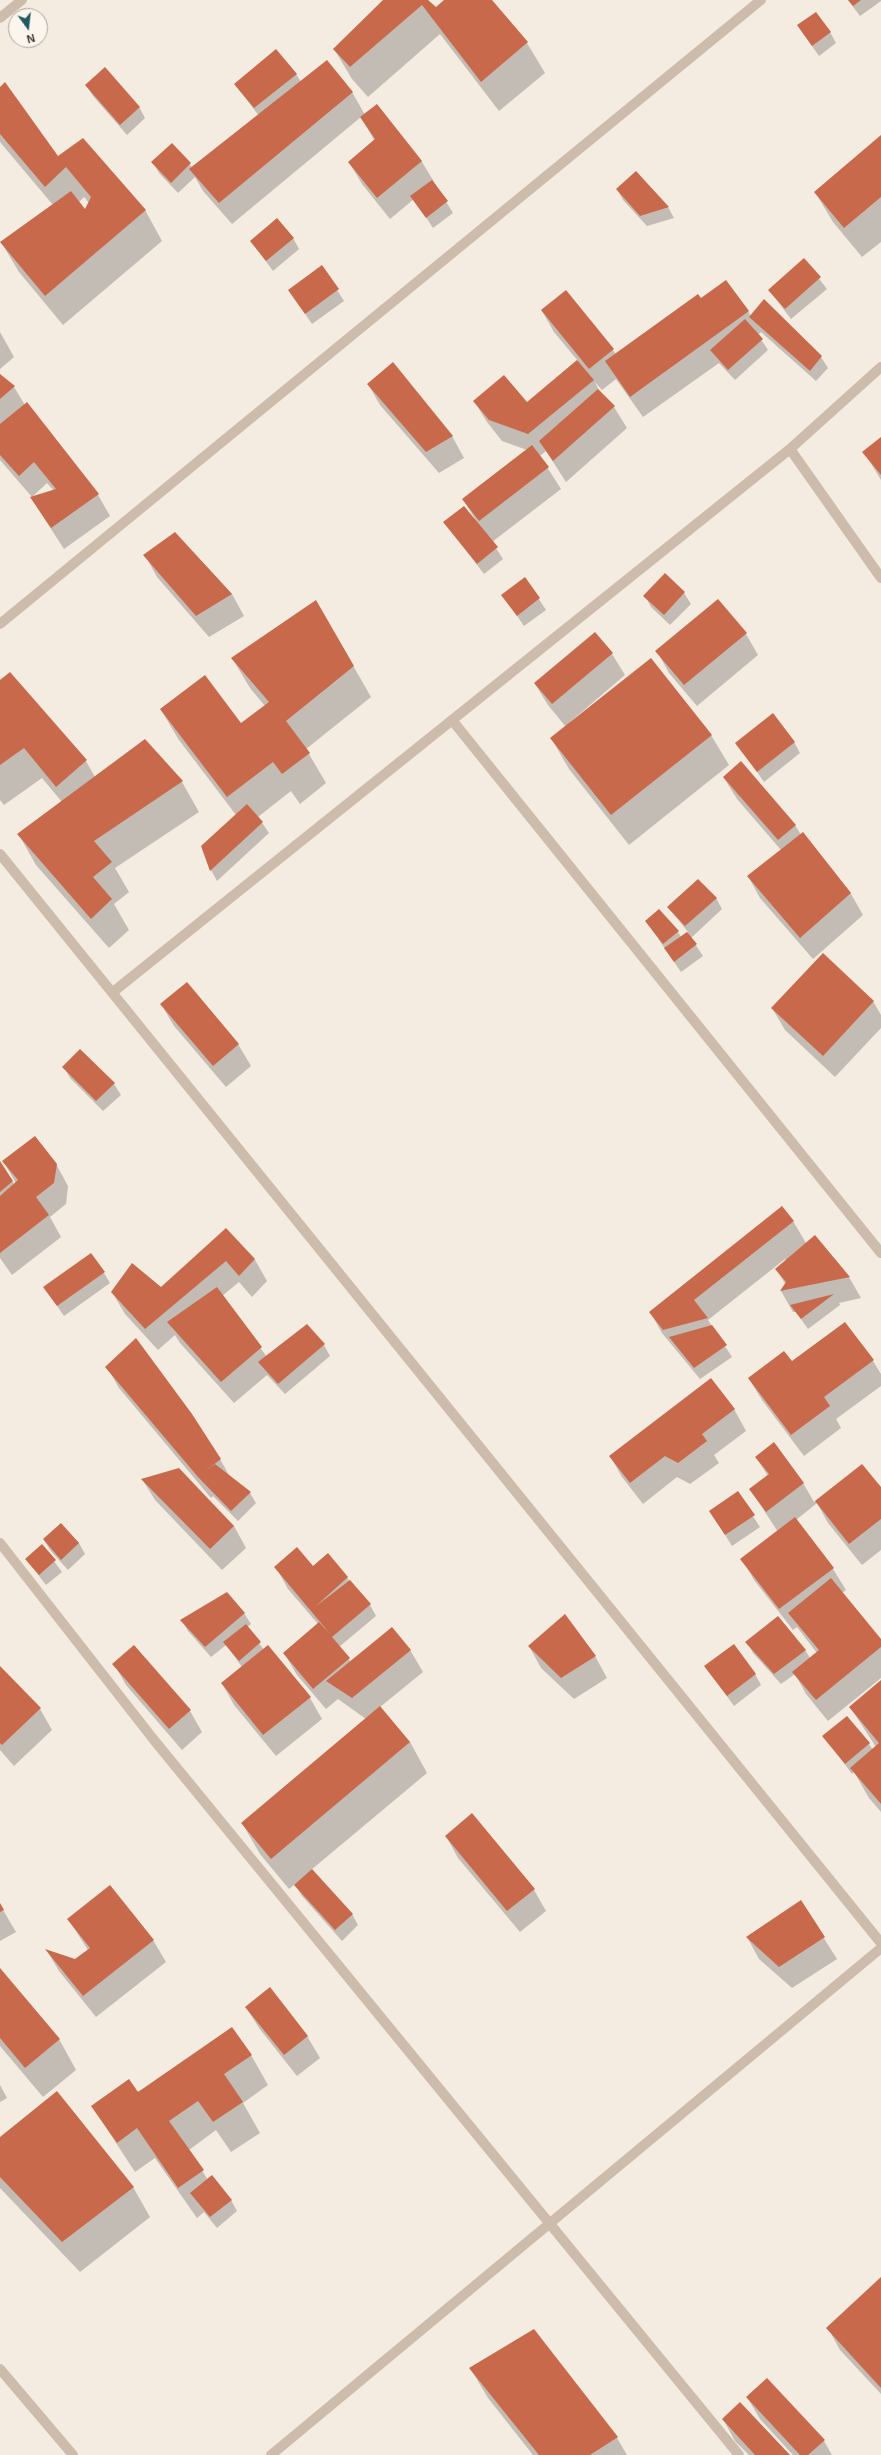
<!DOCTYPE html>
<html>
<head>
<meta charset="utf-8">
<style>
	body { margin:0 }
	#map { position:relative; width:881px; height:2455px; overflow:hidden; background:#f4ebe1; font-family:Helvetica,sans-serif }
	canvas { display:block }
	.north { position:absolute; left:8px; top:8px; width:40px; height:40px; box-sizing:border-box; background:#fbf5ee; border:1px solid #aea6a0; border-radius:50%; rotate:165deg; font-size:11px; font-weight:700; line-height:16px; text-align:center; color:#3b302b }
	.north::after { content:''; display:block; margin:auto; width:14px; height:18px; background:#1f5a5e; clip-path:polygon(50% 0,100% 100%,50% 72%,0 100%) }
</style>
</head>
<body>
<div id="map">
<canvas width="881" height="2455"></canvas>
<div class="north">N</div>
</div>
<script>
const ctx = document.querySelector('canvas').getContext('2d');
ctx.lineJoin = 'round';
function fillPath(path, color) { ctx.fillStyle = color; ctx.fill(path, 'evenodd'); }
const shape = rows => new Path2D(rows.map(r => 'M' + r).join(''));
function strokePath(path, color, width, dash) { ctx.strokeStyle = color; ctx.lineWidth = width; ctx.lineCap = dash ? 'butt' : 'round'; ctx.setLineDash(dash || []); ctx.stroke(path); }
fillPath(shape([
	[385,0,426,0,436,8,446,0,491,0,527,43,545,73,499,111,440,34,368,97,352,79,334,49],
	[848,0,881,0,881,1,860,16],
	[798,26,830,32,836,43,819,56],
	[296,74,301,82,352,92,365,115,377,106,422,162,453,213,433,228,414,199,390,219,362,184,349,162,374,140,361,117,232,224,203,191,195,177,178,193,159,173,153,162,172,145,193,168,259,116,235,84],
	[86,85,139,107,145,118,127,135,93,96],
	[0,89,58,157,145,210,162,241,63,325,19,272,1,242,53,205,0,142],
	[84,197,89,203,85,210,79,202],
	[881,136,881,242,862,257,833,222,815,192],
	[617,189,668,207,674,218,647,226,623,200],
	[293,238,299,249,273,271,251,241],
	[804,259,827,289,791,319,769,290],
	[322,266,344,301,312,324,289,290],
	[566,291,616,354,701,300,748,311,751,316,764,300,821,357,828,368,816,381,761,332,758,335,768,350,735,380,719,363,643,417,616,379,602,390,595,382,600,393,614,407,627,428,566,482,546,451,540,456,561,489,492,542,503,559,484,574,445,523,475,519,463,499,527,450,502,441,487,422,474,401,527,403,578,361,554,332,542,311],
	[0,332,14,357,0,369],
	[0,375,14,387,25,405,98,495,110,516,64,549,31,498,54,491,47,483,32,497,0,460],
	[368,384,452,436,464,458,439,473,380,405],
	[881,439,881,480,864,452],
	[175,533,232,594,244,616,209,637,157,577,145,555],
	[665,575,684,593,691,604,670,625,651,607,645,596],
	[525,578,546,610,524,626,503,595],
	[718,600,746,634,758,655,697,706,669,673,657,651],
	[316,601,371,697,306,749,326,783,300,804,291,791,258,817,269,833,217,881,211,870,236,815,179,740,161,710,241,725,265,706,250,688,232,658],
	[595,633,612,654,625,675,570,722,571,723,711,735,729,765,629,845,569,769,551,738,566,727,548,705,535,684],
	[0,681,86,761,95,777,182,782,199,812,115,868,129,892,114,904,129,930,109,948,36,865,19,835,62,802,42,778,4,805,0,800],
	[794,742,800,753,764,782,737,743],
	[724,778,795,825,801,835,803,833,851,894,863,915,813,959,760,898,748,876,781,850,737,799],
	[716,898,722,909,691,938,703,956,681,972,646,921,678,932,681,937,688,932,668,907],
	[873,1001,881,1015,881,1028,835,1077,785,1030,772,1008],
	[161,1004,238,1044,251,1066,226,1087,174,1026],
	[80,1050,114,1084,121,1095,103,1111,70,1078,64,1067],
	[3,1161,56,1164,68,1186,66,1204,50,1217,61,1237,12,1275,0,1258,0,1163,15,1185,17,1185],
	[793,1221,806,1243,814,1236,849,1277,861,1298,839,1303,840,1305,808,1329,796,1312,793,1312,781,1291,786,1285,776,1269,786,1261,785,1259,708,1320,732,1357,700,1379,662,1333,650,1312],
	[226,1229,255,1260,267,1281,252,1297,239,1282,222,1296,267,1357,324,1345,330,1356,285,1394,267,1375,234,1403,180,1343,175,1335,158,1350,125,1314,112,1292,161,1288],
	[104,1273,110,1283,64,1316,44,1287],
	[844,1323,873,1361,881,1374,881,1386,836,1419,841,1428,804,1456,762,1400,749,1379,792,1362],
	[107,1367,220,1459,230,1477,250,1493,256,1503,238,1521,213,1496,211,1498,119,1388],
	[734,1409,746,1431,714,1455,719,1463,690,1484,677,1477,643,1504,622,1477,610,1456],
	[756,1457,803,1483,814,1502,862,1465,881,1488,881,1550,862,1565,828,1523,817,1503,796,1520,833,1569,846,1590,842,1593,881,1641,881,1678,828,1721,806,1694,795,1674,781,1684,753,1653,747,1642,805,1650,810,1658,817,1653,797,1627,793,1630,754,1580,742,1559,778,1532,750,1489,768,1476],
	[179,1470,234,1526,246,1548,222,1570,155,1500,142,1479],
	[738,1493,760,1527,732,1546,717,1522],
	[61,1524,79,1543,85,1554,68,1570,50,1550,44,1540],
	[42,1545,62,1572,46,1585,26,1559],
	[328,1555,370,1605,376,1616,339,1647,351,1662,410,1650,423,1672,380,1707,410,1742,427,1773,311,1870,352,1914,358,1925,342,1941,302,1896,295,1884,289,1889,260,1854,242,1823,366,1719,338,1699,326,1709,297,1675,284,1653,318,1624,288,1589,276,1567,313,1567],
	[244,1613,251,1624,247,1627,264,1650,310,1698,322,1719,276,1756,234,1705,222,1683,242,1667,226,1645,211,1657,188,1631,182,1621],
	[529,1646,595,1656,607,1678,574,1699,541,1668],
	[114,1664,190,1711,202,1732,182,1750,126,1685],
	[705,1666,755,1674,761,1685,734,1706],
	[0,1667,40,1709,52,1730,14,1766,0,1750],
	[881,1681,881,1812,869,1798,854,1772,852,1774,824,1736,869,1744,873,1750,876,1747,850,1707],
	[446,1836,534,1890,546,1911,520,1932,458,1858],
	[801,1902,837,1959,792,1988,759,1959,747,1937],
	[0,1905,16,1932,0,1941],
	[68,1919,153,1940,166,1962,96,2017,59,1971,47,1951,75,1960,88,1950],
	[0,1969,59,2039,76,2070,43,2097,0,2046],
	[269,1989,307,2036,320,2058,297,2076,259,2028,246,2007],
	[251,2055,268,2085,243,2103,260,2133,231,2152,216,2130,189,2150,208,2180,231,2200,237,2211,217,2228,204,2212,197,2218,155,2158,135,2172,92,2106],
	[0,2085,7,2098,0,2102],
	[0,2138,133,2187,150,2217,80,2272,0,2188],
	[881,2279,881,2394,840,2350,828,2328],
	[534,2330,617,2438,627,2455,533,2455,488,2398,470,2368],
	[747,2397,824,2441,832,2455,793,2455,760,2419],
	[723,2419,789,2455,749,2455,735,2441]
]), '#0003');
fillPath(shape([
	[383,0,428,0,436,7,444,0,492,0,528,42,481,82,422,5,350,67,333,49],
	[848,0,861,0,853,6],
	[816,12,831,32,812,46,797,25],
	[276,49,297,74,254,108,234,84],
	[327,60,353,92,219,203,189,169],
	[105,67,140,107,120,125,85,85],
	[5,82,58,156,83,138,146,210,45,296,0,242,71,191,85,209,91,197,66,167,45,187,0,134,0,87],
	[377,104,422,161,377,198,348,162,375,139,360,117],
	[881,135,881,197,844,228,814,192],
	[172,143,191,163,171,183,151,162],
	[636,171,669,207,640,216,616,189],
	[432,180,448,201,426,218,410,196],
	[277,218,294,238,266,261,250,241],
	[804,258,821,277,785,309,768,290],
	[322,265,339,289,305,314,288,290],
	[726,280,749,311,630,397,605,361,698,294,701,298],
	[566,290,614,349,589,369,541,310],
	[764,299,822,356,810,371,749,317],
	[745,319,763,339,728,370,710,350],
	[577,360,594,380,528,434,489,420,473,401,504,375,527,402],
	[393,362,453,436,426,452,367,384],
	[0,374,15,386,0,399],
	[598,389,615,406,553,461,539,441],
	[27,402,99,494,51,528,30,497,56,489,34,462,19,476,0,455,0,424],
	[881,437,881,475,862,452],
	[532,445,549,467,479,521,462,499],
	[464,506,498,547,477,564,443,522],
	[175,532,232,594,196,616,143,555],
	[665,573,685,592,664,615,643,596],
	[525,577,540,598,517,616,501,595],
	[718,599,747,633,684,685,655,651],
	[316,600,354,666,286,721,310,753,282,774,273,762,227,797,160,709,205,675,241,723,269,702,231,658],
	[595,632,613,653,552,704,534,683],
	[651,658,712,735,611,815,550,738],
	[10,672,87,760,56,787,24,748,0,765,0,680],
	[773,713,795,742,757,772,735,743],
	[145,739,183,781,94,841,112,862,93,877,112,899,91,919,17,834],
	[741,761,796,825,778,840,723,777],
	[247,804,263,822,210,871,201,846],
	[803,832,851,893,800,938,747,876],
	[698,879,717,898,685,926,667,907],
	[659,909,679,931,663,944,645,921],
	[687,932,697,944,674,962,664,948],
	[823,953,874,1001,823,1056,771,1008],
	[187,982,239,1044,213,1066,160,1004],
	[80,1049,115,1083,96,1101,62,1067],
	[35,1136,57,1164,54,1183,36,1197,49,1215,0,1253,0,1196,18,1180,2,1161],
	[0,1161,13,1181,0,1192],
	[782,1206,794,1221,694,1300,708,1318,663,1330,649,1312],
	[226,1228,255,1259,239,1276,226,1261,145,1329,111,1292,132,1263,161,1287],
	[815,1235,850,1277,780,1291,786,1282,775,1269],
	[91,1253,105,1272,57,1306,43,1287],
	[217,1287,262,1347,221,1382,167,1322],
	[834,1294,801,1319,790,1305],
	[845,1322,874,1360,824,1397,830,1406,791,1435,748,1378,784,1351,792,1361],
	[307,1324,325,1344,278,1384,258,1362],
	[712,1325,727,1345,694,1368,669,1337],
	[136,1338,192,1414,221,1459,204,1472,215,1464,251,1492,231,1511,198,1477,105,1367],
	[711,1378,735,1409,702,1434,707,1441,678,1463,665,1456,630,1483,609,1456],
	[774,1442,804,1483,766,1512,749,1489,769,1474,755,1457],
	[862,1464,881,1487,881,1519,849,1544,815,1501],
	[179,1468,234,1526,210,1549,141,1479],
	[738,1491,755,1515,725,1535,709,1511],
	[795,1517,834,1568,779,1609,740,1559],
	[61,1523,79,1543,61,1560,43,1539],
	[42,1544,56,1560,39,1575,25,1559],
	[297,1547,313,1566,328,1553,348,1577,316,1606,350,1580,371,1604,332,1637,350,1658,313,1689,283,1653,319,1622,331,1635,274,1567],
	[831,1578,881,1639,881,1647,816,1700,792,1672,819,1650,788,1613],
	[227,1592,245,1613,205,1647,180,1620],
	[565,1614,596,1656,561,1678,528,1646],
	[778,1616,806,1650,774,1674,745,1642],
	[246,1624,261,1642,239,1661,223,1642],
	[392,1627,411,1650,352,1698,326,1681],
	[734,1644,756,1674,727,1696,704,1666],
	[134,1645,191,1710,169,1729,112,1664],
	[268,1645,311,1697,263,1735,221,1683],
	[0,1666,41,1708,2,1745,0,1743],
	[881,1680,881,1804,850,1768,879,1743,849,1707],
	[380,1706,410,1742,271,1859,241,1823],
	[847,1716,870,1743,845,1764,822,1736],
	[472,1813,535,1889,507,1911,445,1836],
	[312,1869,353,1914,335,1930,294,1885],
	[110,1885,154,1940,83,1996,45,1949,75,1959,90,1948,67,1919],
	[801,1900,825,1937,779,1967,746,1937],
	[0,1903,4,1910,0,1912],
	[0,1968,60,2039,25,2068,0,2038],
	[270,1987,308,2036,284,2055,245,2007],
	[232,2027,252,2055,224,2074,243,2102,213,2122,198,2101,169,2121,204,2170,178,2188,137,2128,117,2143,91,2106,129,2079,138,2092],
	[57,2091,134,2187,62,2242,0,2177,0,2137],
	[212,2175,232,2200,210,2217,190,2193],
	[881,2277,881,2388,826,2328],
	[534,2329,618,2437,590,2455,539,2455,469,2368],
	[767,2378,825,2440,808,2455,800,2455,746,2397],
	[740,2402,790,2455,755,2455,722,2419]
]), '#c8694b');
strokePath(shape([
	[0,18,22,0],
	[790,449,881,578],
	[0,624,761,0],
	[452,720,881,1253],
	[0,854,881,1943],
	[113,992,790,449,881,367],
	[0,1543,154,1740,739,2455],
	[0,2369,73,2455],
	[271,2455,881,1948]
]), '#cdbbac', 10);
</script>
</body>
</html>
